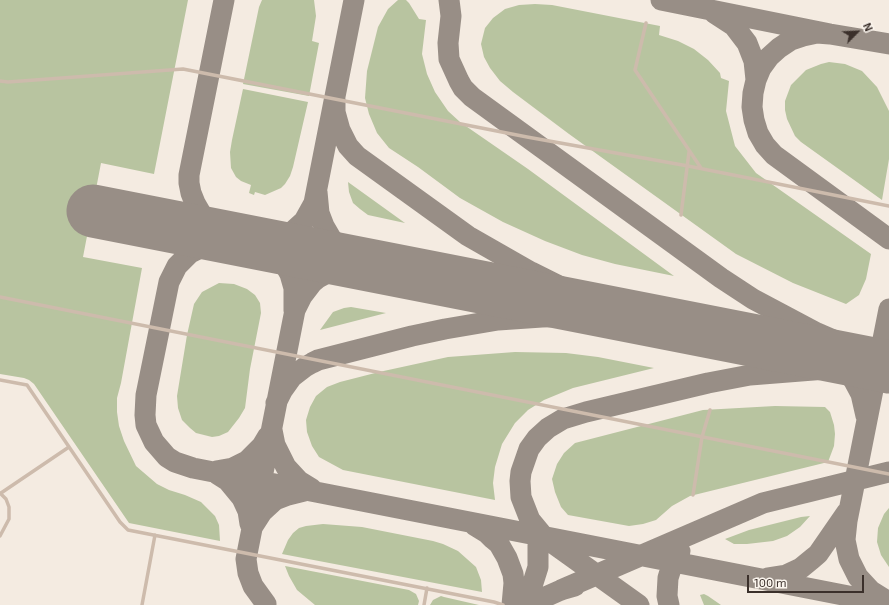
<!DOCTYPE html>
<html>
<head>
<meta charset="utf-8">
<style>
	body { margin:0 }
	#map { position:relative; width:889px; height:605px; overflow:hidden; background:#f4ebe1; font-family:"Exo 2",sans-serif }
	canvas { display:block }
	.north { position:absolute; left:837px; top:12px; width:40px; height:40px; -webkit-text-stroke:3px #fbf5ee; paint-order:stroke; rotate:66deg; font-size:11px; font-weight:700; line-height:16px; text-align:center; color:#3b302b }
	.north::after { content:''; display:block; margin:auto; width:14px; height:18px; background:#3b302b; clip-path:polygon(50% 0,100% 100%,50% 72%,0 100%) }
	.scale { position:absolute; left:747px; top:575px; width:117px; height:18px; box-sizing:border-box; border:2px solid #3b302b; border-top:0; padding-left:5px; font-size:12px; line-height:14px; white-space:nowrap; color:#3b302b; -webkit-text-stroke:3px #fbf5ee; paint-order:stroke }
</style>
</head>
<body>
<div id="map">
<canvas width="889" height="605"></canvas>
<div class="north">N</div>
<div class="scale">100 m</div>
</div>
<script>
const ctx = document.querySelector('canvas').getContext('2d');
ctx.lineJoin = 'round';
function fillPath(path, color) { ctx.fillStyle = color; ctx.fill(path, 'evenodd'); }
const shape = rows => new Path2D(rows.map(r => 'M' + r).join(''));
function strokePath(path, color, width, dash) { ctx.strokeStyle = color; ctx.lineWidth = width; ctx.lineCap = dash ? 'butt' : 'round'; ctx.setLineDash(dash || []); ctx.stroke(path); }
fillPath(shape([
	[0,0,188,0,154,174,101,163,83,257,142,268,121,383,117,398,117,412,119,426,124,441,136,466,157,484,169,490,185,495,201,502,215,516,219,525,220,541,129,523,34,384,29,380,24,378,0,374],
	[262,0,314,0,316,16,312,41,319,43,309,96,243,84,259,7],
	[398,0,406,0,409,3,419,19,426,20,422,54,427,74,435,92,448,111,460,122,528,169,674,276,615,264,582,255,545,241,503,222,460,198,418,167,389,148,377,133,369,114,365,98,367,71,378,27,388,9],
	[535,4,552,5,660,26,659,35,678,41,694,49,708,60,720,73,721,78,729,81,726,111,735,146,756,173,871,254,866,279,859,295,846,304,793,283,736,254,569,134,513,92,500,81,490,68,484,57,481,44,485,28,493,18,505,9,519,5],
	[829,62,845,64,862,71,877,87,889,111,889,159,882,200,801,142,795,136,787,119,785,110,785,101,791,85,806,70,821,64],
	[243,89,308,102,293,167,290,176,285,184,281,188,265,195,255,192,254,195,249,193,251,185,241,181,236,177,231,168,230,152,232,140],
	[348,182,405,223,368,215,360,209,353,203,349,192],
	[219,283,234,284,247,289,255,295,260,303,261,313,250,369,245,408,239,418,228,432,219,436,212,437,196,433,190,428,182,420,178,408,177,396,187,335,194,304,202,292],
	[351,307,386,313,320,330,333,312,344,308],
	[515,352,566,353,598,357,654,368,573,388,544,400,528,410,515,423,502,444,495,467,493,483,495,500,343,470,319,457,312,446,307,432,306,420,310,407,316,396,327,387,340,382,379,372,448,357],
	[775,406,825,407,830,412,834,425,835,434,834,446,828,462,690,496,672,506,656,520,643,524,629,526,568,515,561,507,555,492,552,479,557,464,564,453,575,443,703,410],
	[889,508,889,567,881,555,877,542,878,528,884,514],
	[810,516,800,527,787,536,773,541,747,544,734,544,725,539,749,530,801,517],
	[323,524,362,527,433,541,443,544,458,551,476,567,481,580,482,592,282,554,288,540,293,533,299,528,306,526],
	[285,566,409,590,416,594,419,601,418,605,315,605,297,590,289,576],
	[704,594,708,596,721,605,704,605,700,595],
	[441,596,444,597,479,605,430,605,433,600]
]), '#b8c4a0');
strokePath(shape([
	[224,0,189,175,189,183,191,193,195,203,206,222,219,232,232,239],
	[449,0,451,16,448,43,449,59,459,81,463,88,472,97,721,278,753,299,817,333,847,346,889,361],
	[661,0,830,34,889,44],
	[714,13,734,26,747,43,754,61,756,80],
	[830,34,817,33,803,36,791,40,779,48,769,57,761,68,756,80,753,93,752,107,754,120,758,133,765,145,774,155,889,239],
	[335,99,335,112,340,130,348,146,357,156,468,236,531,272,567,290,614,307,663,322],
	[317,192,319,213,324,226,331,238,341,250,348,255,368,264],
	[232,239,210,243,190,253,177,266,169,282,146,395,145,415,146,425,154,442,167,457,175,462,193,468,889,604],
	[254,242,266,241,278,238,293,231,304,221,314,203,354,0],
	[254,242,271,251,286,267,290,274,294,288,294,311],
	[816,352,835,362,853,379,861,394,866,416],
	[276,403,282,391,292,377,305,367,312,363,318,360,412,336,445,329,498,320,542,317,582,316,626,319],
	[272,430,275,445,286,467,299,481,312,489],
	[216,471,233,468,247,461,262,446,268,436],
	[217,474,228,481,242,498,248,511,250,524],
	[474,525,487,533,493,539,499,544,507,558,513,574,514,583,512,605],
	[253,526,262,512,275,500,288,495,304,491],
	[767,578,786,575,801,568,812,559,818,554,847,512],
	[561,590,763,503,889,472],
	[887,601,871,591,858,577,849,559,845,540,847,521,889,309],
	[266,604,253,586,248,573,246,559,295,310,302,296,312,283,318,278,331,271,346,266,369,265],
	[519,605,532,586,538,567,538,541,532,524],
	[527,605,561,590,575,586],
	[639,605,544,537,530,520,521,497,520,481,521,472,529,449,537,438,548,428,563,419,586,412,708,383,750,375,826,369,889,371],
	[669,605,667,596,668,578,673,562,680,551]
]), '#988e86', 21);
strokePath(shape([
	[93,211,889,367]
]), '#988e86', 53);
strokePath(shape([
	[646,23,635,70,701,168],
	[0,81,8,82,183,69,527,137,688,166,889,206],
	[681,215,689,152],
	[0,297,889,474],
	[0,380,27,385,120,522,128,530,494,602,503,605],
	[0,493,6,499,9,507,9,519,0,536],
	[1,493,69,447],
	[693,495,702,437,710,410],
	[142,605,155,535],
	[424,605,427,588]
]), '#cdbbac', 3.5);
</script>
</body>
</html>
